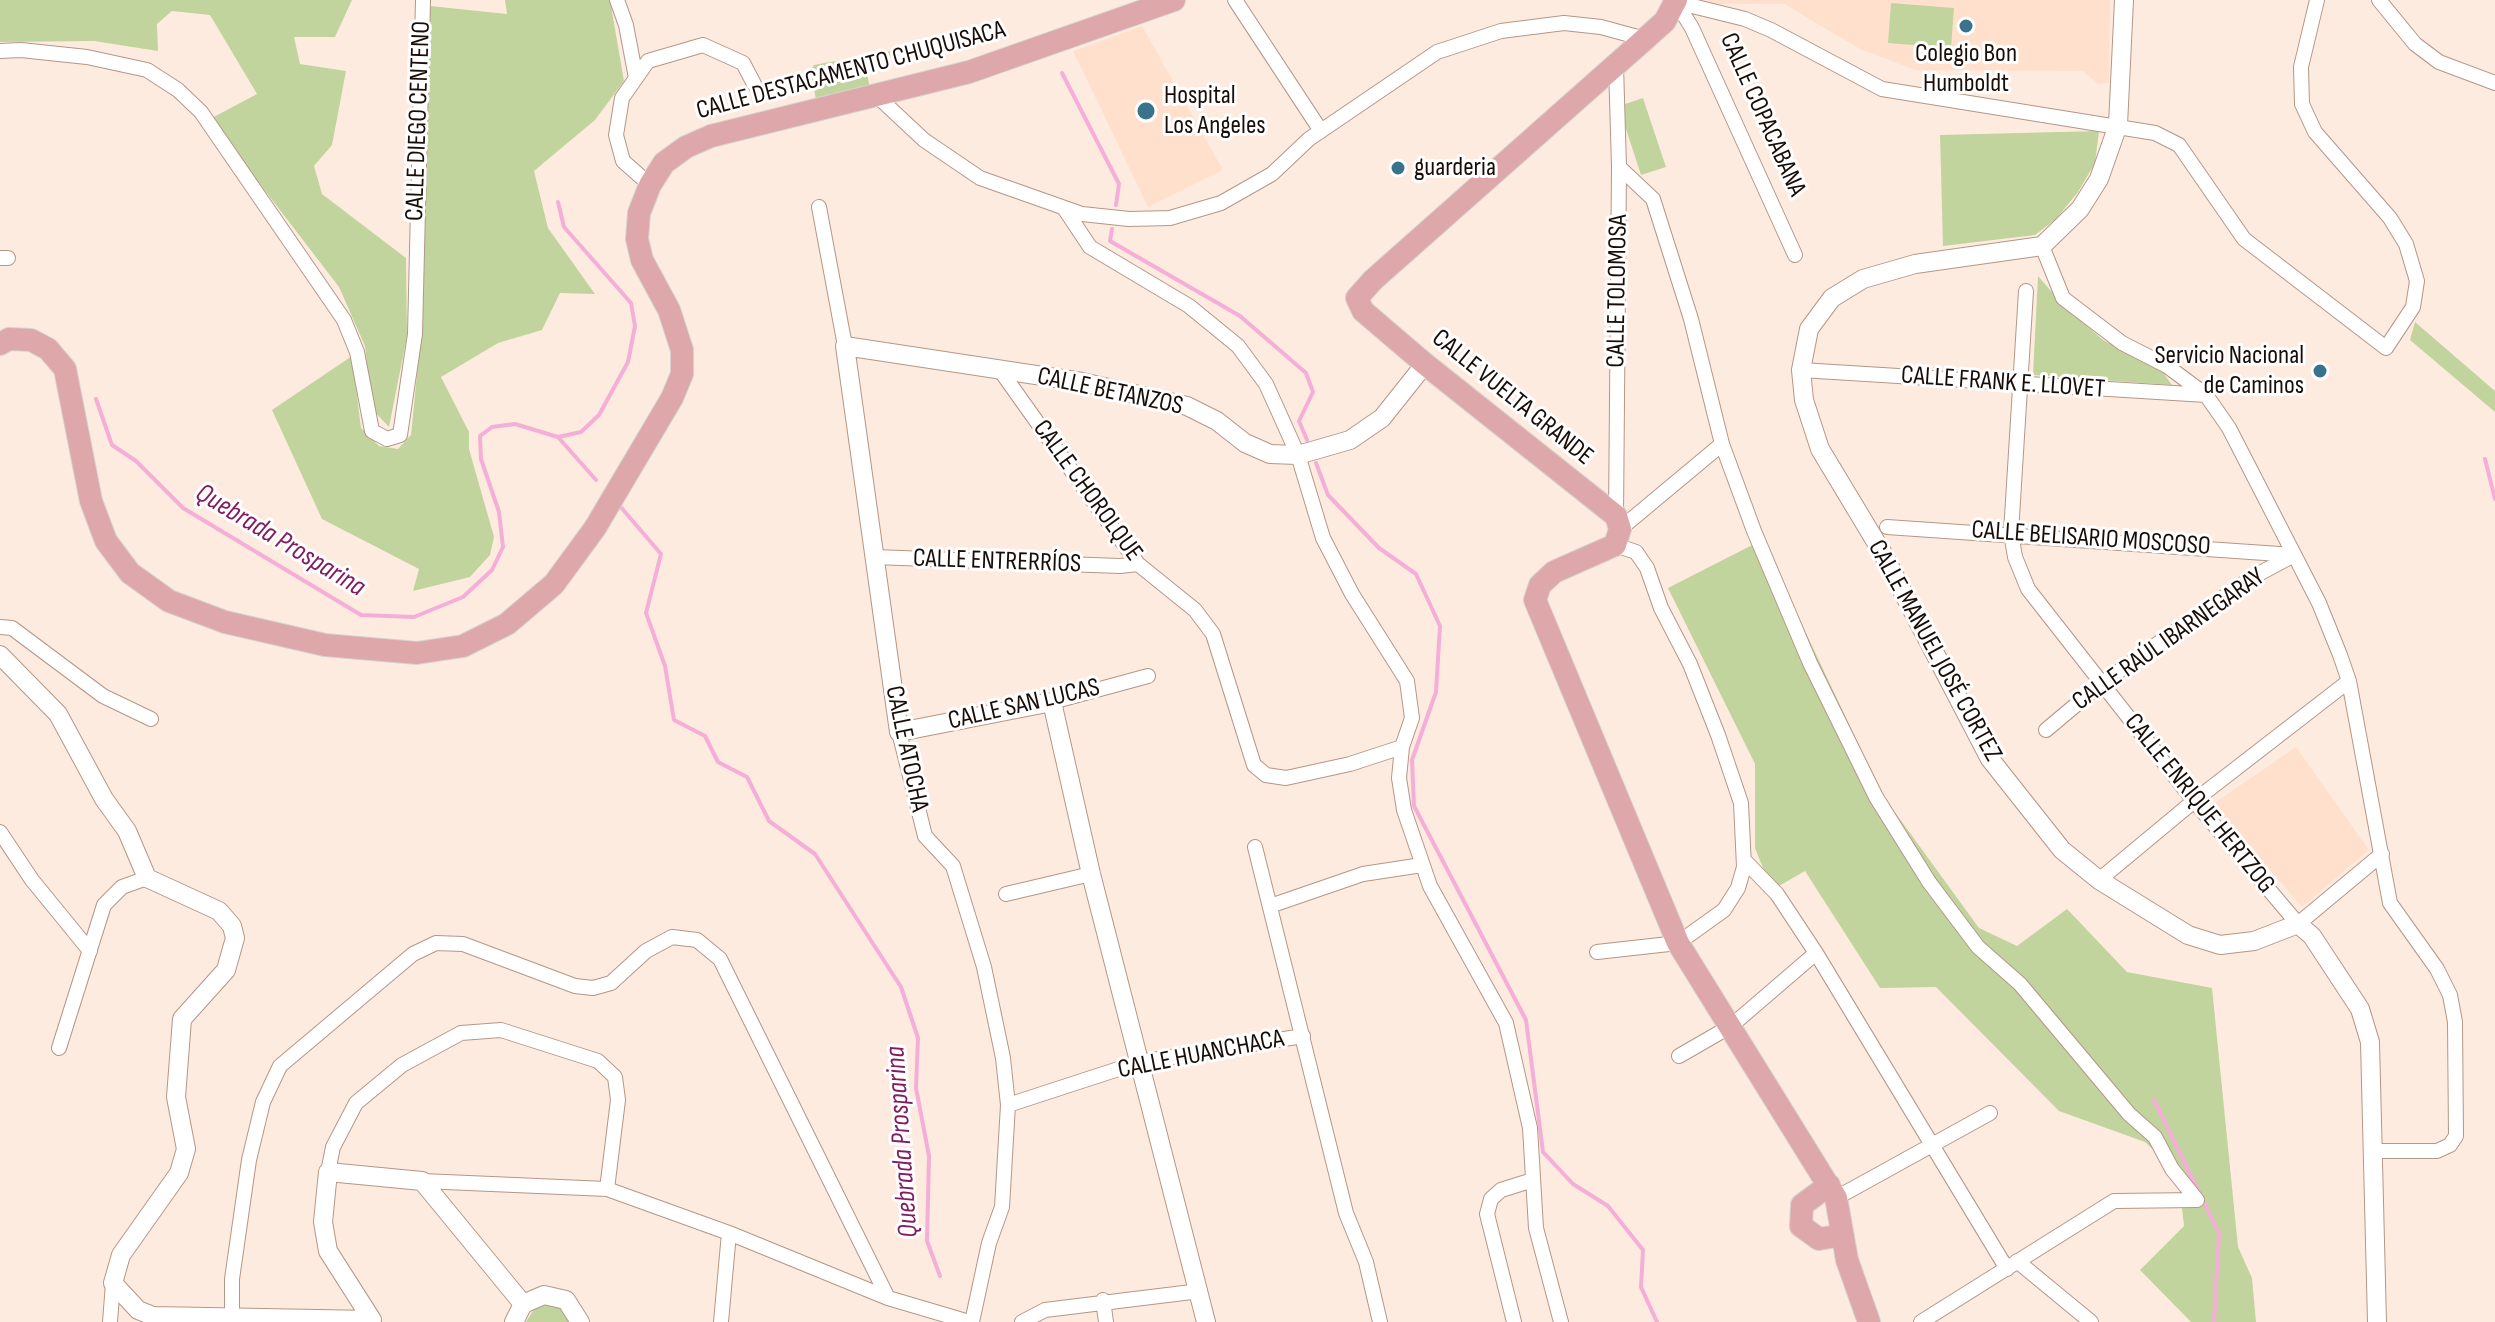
<!DOCTYPE html>
<html>
<head>
<meta charset="utf-8">
<style>
	body { margin:0 }
	canvas { display:block; background:#feebdf }
</style>
</head>
<body>
<canvas width="2495" height="1322"></canvas>
<script>
const ctx = document.querySelector('canvas').getContext('2d');
ctx.lineJoin = 'round';
function fillPath(path, color) { ctx.fillStyle = color; ctx.fill(path, 'evenodd'); }
const shape = rows => new Path2D(rows.map(r => 'M' + r).join(''));
function strokePath(path, color, width, dash) { ctx.strokeStyle = color; ctx.lineWidth = width; ctx.lineCap = dash ? 'butt' : 'round'; ctx.setLineDash(dash || []); ctx.stroke(path); }
function label(font, color, halo, rows, align = 'center') {
  ctx.font = font + ' "Sofia Sans Condensed",sans-serif'; ctx.lineWidth = 6; ctx.setLineDash([]); ctx.textBaseline = 'middle'; ctx.strokeStyle = halo; ctx.fillStyle = color; for (const [text, x, y, turn = 0] of rows) {
    ctx.save(); ctx.translate(x, y); ctx.rotate((+turn || 0) * Math.PI / 180); ctx.textAlign = isNaN(turn) ? turn : align; if (halo) ctx.strokeText(text, 0, 0); ctx.fillText(text, 0, 0); ctx.restore();
  }
}
fillPath(shape([
	[1708,0,2110,0,2109,83,2098,84,2083,71,1915,70,1860,49,1784,4,1711,4],
	[1142,26,1223,170,1148,207,1073,51],
	[2296,747,2369,850,2302,907,2213,804]
]), '#ffe0cd');
fillPath(shape([
	[0,0,352,0,335,37,294,37,300,64,346,71,332,145,314,166,322,194,406,258,407,336,389,427,372,409,365,346,339,287,210,119,257,94,210,15,172,11,157,24,158,51,94,41,0,42],
	[505,0,610,0,624,81,595,120,534,171,548,228,595,294,560,293,542,330,498,343,441,377,469,432,469,449,494,537,490,555,470,577,413,591,419,569,322,519,272,410,352,356,361,428,379,446,398,449,411,435,420,345,430,6,507,14],
	[1891,3,1954,8,1951,48,1888,43],
	[896,50,899,53,872,61,866,70,871,92,817,104,810,71,814,65],
	[1643,98,1666,167,1641,175,1625,126,1625,104],
	[2099,131,2095,163,2078,192,2056,219,2035,235,1943,246,1940,135],
	[2038,276,2064,306,2103,340,2162,371,2172,385,2033,375],
	[2415,322,2495,391,2495,412,2410,340],
	[1762,540,1883,796,1979,928,2017,946,2067,909,2127,972,2212,988,2238,1247,2252,1278,2256,1322,2191,1322,2140,1270,2184,1226,2178,1174,2145,1142,2059,1111,1936,987,1880,988,1805,871,1772,890,1755,848,1755,764,1668,588],
	[550,1304,565,1309,573,1322,526,1322,534,1309]
]), '#c2d49d');
strokePath(shape([
	[1062,73,1119,184,1116,205],
	[558,202,564,227,631,303,635,326,628,362,599,415,581,432,558,437],
	[1112,229,1110,241,1240,316,1306,373,1313,392,1299,421,1307,440],
	[96,399,112,445,136,461,183,508,361,615,414,617,463,597,492,570,503,547,499,512,481,459,480,436,492,427,515,424,558,437,596,480],
	[2485,459,2495,499],
	[1316,463,1328,495,1379,548,1416,574,1440,626,1436,692,1412,760,1414,806,1526,1020,1543,1152,1573,1184,1608,1206,1643,1250,1641,1287,1657,1322],
	[619,505,661,554,646,613,665,666,674,720,705,736,718,762,747,777,769,821,815,854,901,987,918,1038,916,1088,929,1156,927,1241,940,1276],
	[2154,1100,2219,1233,2214,1322]
]), '#f5aed7', 4);
const minor = shape([
	[617,0,626,25,636,78],
	[1235,0,1321,131],
	[2379,0,2415,44,2439,62,2495,83],
	[1676,2,1745,19,1771,30,1882,89,2155,133,2179,145,2244,239,2386,348,2413,307,2417,281,2406,244,2390,218,2315,132,2302,104,2301,67,2317,0],
	[1676,2,1692,28,1795,255],
	[0,51,21,50,87,57,147,70,178,90,201,112,344,320,357,352,372,431,387,439,400,435,415,334,423,0],
	[1616,65,1619,167,1616,516],
	[878,97,924,140,980,178,1082,214,1129,219,1170,218,1221,203,1272,174,1309,139,1437,52,1501,31,1564,23,1601,27,1645,39],
	[1619,167,1653,199,1691,319,1722,444,1754,531,1810,663,1876,797,1929,882,1978,947,2020,984,2129,1114,2155,1137,2172,1169,2197,1200],
	[650,185,623,161,616,135,622,98,648,61,703,45,743,63,754,84],
	[819,207,845,346],
	[1064,208,1090,247,1189,306,1238,346,1266,384,1298,455,1323,538,1352,594,1407,681,1412,718,1402,747,1399,778,1404,810,1430,886,1506,1023,1530,1128,1536,1228,1561,1322],
	[2042,246,2063,298,2122,343,2167,366,2206,395,2229,428,2319,603,2340,655,2349,681,2390,903,2437,969,2450,995,2455,1022,2456,1136,2450,1145,2437,1151,2374,1151],
	[0,258,8,258],
	[2026,291,2011,533,2015,557,2028,589,2194,801,2298,924,2382,854],
	[1000,370,1138,564,1195,610,1213,634,1254,765,1266,775,1286,778,1350,764,1402,747],
	[1801,370,2206,395],
	[1887,527,2294,555],
	[1620,529,1722,444],
	[874,557,1120,566,1138,564],
	[0,627,12,628,103,696,151,719],
	[1052,702,1148,676],
	[2046,730,2102,683,2251,578,2294,555],
	[899,732,925,836,953,866,984,967,1003,1058,1008,1105,1002,1207,989,1243,972,1322],
	[0,832,32,880,90,951],
	[1255,847,1346,1213,1366,1262,1380,1322],
	[1744,860,1777,894,1816,953,2007,1269],
	[2099,880,2194,801,2349,681],
	[1006,894,1091,874],
	[1270,906,1363,874,1422,865],
	[1597,952,1678,943,1724,910,1738,888,1744,867,1741,803,1718,735,1690,664,1661,608,1647,568,1636,552,1615,545],
	[59,1048,104,905,122,887,147,878],
	[1679,1056,1731,1026,1816,953],
	[1008,1105,1140,1062,1303,1036],
	[328,1172,333,1147,356,1103,402,1065,461,1033,501,1030,598,1061,615,1077,618,1100,607,1189],
	[422,1181,607,1189,729,1233,888,1298,969,1322],
	[1836,1198,1990,1113],
	[2017,1261,2091,1322],
	[1103,1300,1106,1322],
	[232,1317,232,1279,249,1160,263,1102,280,1066,413,954,436,943,463,944,575,986,593,988,611,983,646,951,672,937,697,940,720,959,888,1298],
	[110,1322,113,1283],
	[721,1322,729,1233],
	[1022,1322,1045,1310,1200,1291],
	[1514,1322,1487,1214,1491,1199,1501,1190,1533,1180],
	[1921,1322,2114,1201,2197,1200]
]);
const tertiary = shape([
	[2124,0,2118,125,2099,179,2080,209,2042,246,1915,264,1863,279,1832,298,1809,329,1801,370,1804,400,1820,449,1882,552,1990,759,2062,850,2099,880,2188,935,2220,945,2254,941,2298,924,2312,936,2360,1009,2370,1042,2377,1322],
	[0,655,58,714,104,799,127,831,147,878,219,911,232,926,235,938,226,970,182,1019,176,1097,186,1149,179,1173,121,1255,113,1283,138,1310,153,1316,372,1320],
	[372,1320,328,1251,323,1222,328,1172,422,1181,523,1304],
	[514,1322,523,1304,544,1295,566,1300,580,1322],
	[1206,1322,1091,874,1052,702,899,732,845,346,1082,382,1187,406,1217,421,1245,443,1270,454,1298,455,1350,440,1382,418,1425,364]
]);
const primary = shape([
	[1676,0,1665,21,1645,39,1373,280,1357,298,1363,311,1425,364,1616,516,1620,529,1615,545,1554,572,1540,585,1535,600,1678,943,1836,1198,1847,1260,1869,1322],
	[0,344,9,339,31,340,48,349,65,369,91,501,106,541,130,573,169,601,225,622,325,645,417,653,463,646,507,624,554,584,595,528,672,398,682,374,682,350,669,310,642,260,637,239,639,213,650,185,664,163,686,147,711,136,969,72,1174,0],
	[1829,1185,1802,1205,1801,1226,1819,1239,1842,1235]
]);
strokePath(minor, '#b49786', 16);
strokePath(tertiary, '#b49786', 20);
strokePath(primary, '#d5d3d2', 24);
strokePath(minor, '#fff', 14);
strokePath(tertiary, '#fff', 18);
strokePath(primary, '#dea7a9', 22);
for (const [x, y, r, color] of [
	[1966,26,8,"#38728b"],
	[1146,111,10,"#38728b"],
	[1398,168,8,"#38728b"],
	[2320,371,8,"#38728b"]
]) { const dot = new Path2D(); dot.arc(x, y, r, 0, 2 * Math.PI); ctx.fillStyle = color; ctx.fill(dot); strokePath(dot, '#fff', 3); }
label('26px', '#180d07', '#fff', [
	["Colegio Bon",1966,54,"center"],
	["Humboldt",1966,84,"center"],
	["Hospital",1164,96],
	["Los Angeles",1164,126],
	["guarderia",1414,168],
	["Servicio Nacional",2304,356,"right"],
	["de Caminos",2304,386,"right"]
], 'left');
label('26px', '#180d07', '#fff', [
	["CALLE DESTACAMENTO CHUQUISACA",851,71,-15],
	["CALLE COPACABANA",1762,115,66],
	["CALLE DIEGO CENTENO",419,121,-88],
	["CALLE TOLOMOSA",1618,291,-89],
	["CALLE FRANK E. LLOVET",2003,383,4],
	["CALLE BETANZOS",1110,392,12],
	["CALLE VUELTA GRANDE",1512,398,39],
	["CALLE CHOROLQUE",1087,491,54],
	["CALLE BELISARIO MOSCOSO",2091,539,4],
	["CALLE ENTRERRÍOS",997,562,2],
	["CALLE RAÚL IBARNEGARAY",2169,640,-35],
	["CALLE MANUEL JOSÉ CORTEZ",1934,651,61],
	["CALLE SAN LUCAS",1024,705,-13],
	["CALLE ATOCHA",906,749,78],
	["CALLE ENRIQUE HERTZOG",2199,804,51],
	["CALLE HUANCHACA",1201,1055,-11]
]);
label('italic 28px', '#811d62', '#fff', [
	["Quebrada Prosparina",280,541,31],
	["Quebrada Prosparina",903,1142,-94]
]);
</script>
</body>
</html>
